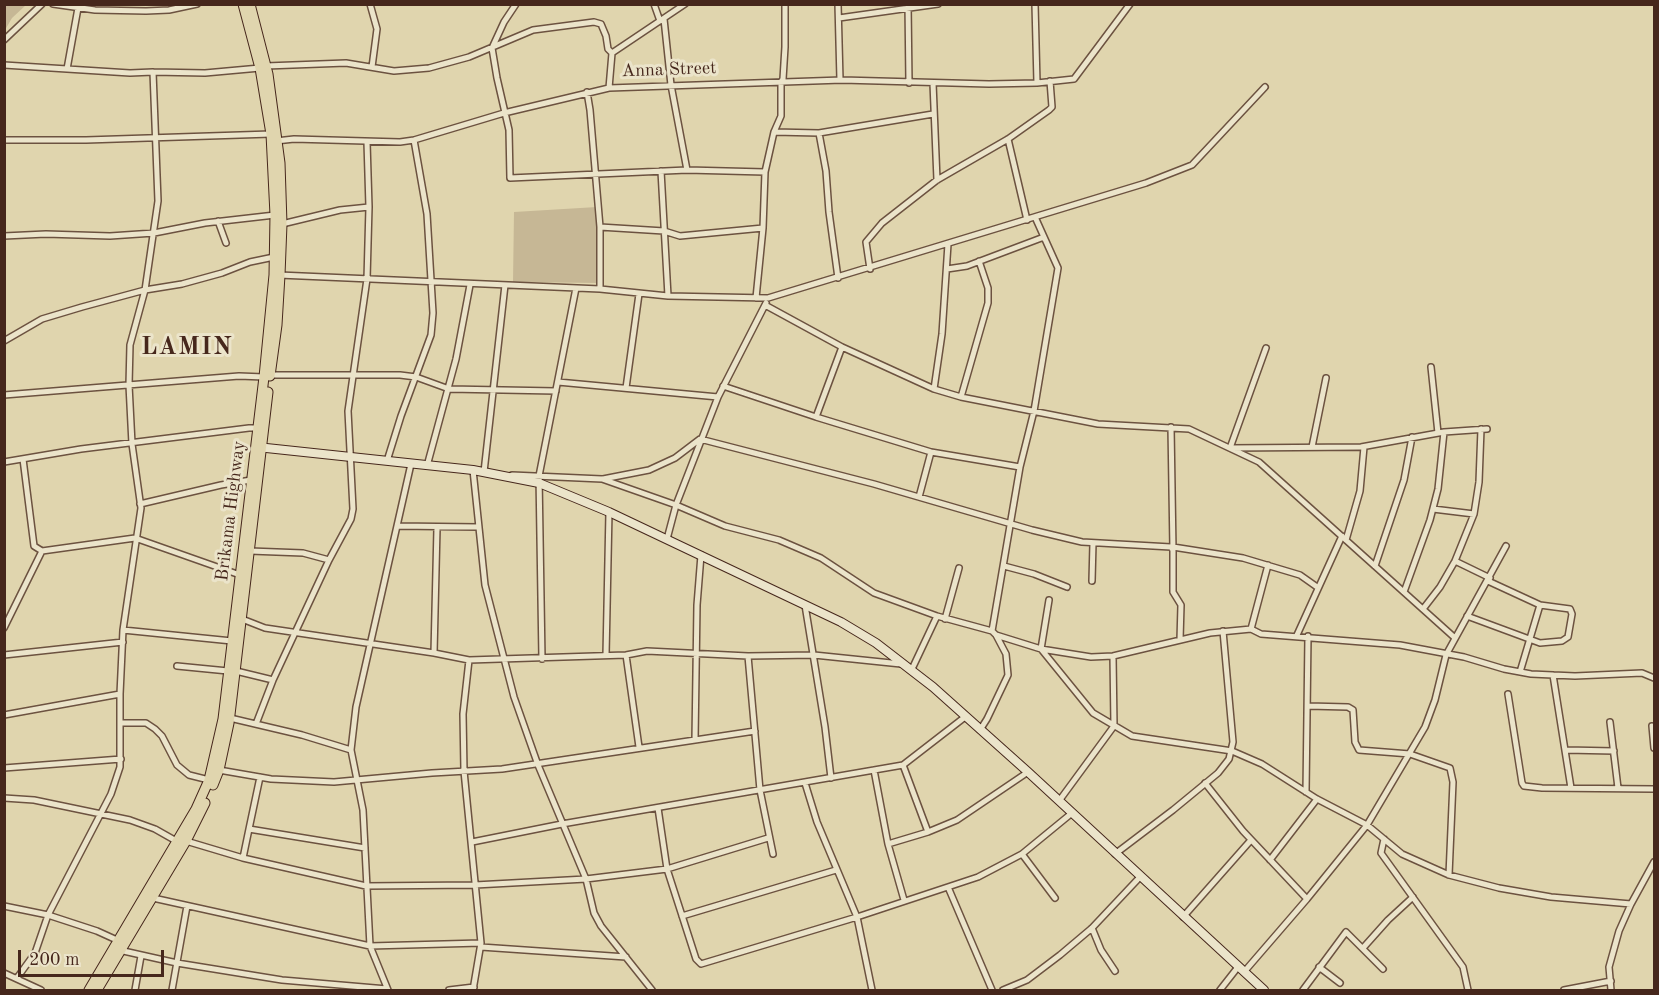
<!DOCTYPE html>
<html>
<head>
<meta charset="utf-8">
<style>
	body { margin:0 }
	#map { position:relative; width:1659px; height:995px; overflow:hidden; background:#e0d5ae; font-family:"Old Standard TT",serif }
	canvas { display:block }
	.frame { position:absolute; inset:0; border:6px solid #46271c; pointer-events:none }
	.scale { position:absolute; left:18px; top:950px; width:146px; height:27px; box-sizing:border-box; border:3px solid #46271c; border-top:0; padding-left:8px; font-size:18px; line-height:21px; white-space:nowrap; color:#46271c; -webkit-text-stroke:4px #ebe4ca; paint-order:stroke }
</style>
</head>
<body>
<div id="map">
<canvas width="1659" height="995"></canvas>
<div class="frame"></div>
<div class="scale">200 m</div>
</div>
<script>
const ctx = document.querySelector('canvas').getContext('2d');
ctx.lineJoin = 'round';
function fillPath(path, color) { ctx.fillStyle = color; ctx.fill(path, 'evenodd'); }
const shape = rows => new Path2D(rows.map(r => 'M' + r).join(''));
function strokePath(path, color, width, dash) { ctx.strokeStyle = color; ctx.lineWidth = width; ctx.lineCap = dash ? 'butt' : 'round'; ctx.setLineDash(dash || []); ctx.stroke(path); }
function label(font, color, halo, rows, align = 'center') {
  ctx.font = font + ' "Old Standard TT",serif'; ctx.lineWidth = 6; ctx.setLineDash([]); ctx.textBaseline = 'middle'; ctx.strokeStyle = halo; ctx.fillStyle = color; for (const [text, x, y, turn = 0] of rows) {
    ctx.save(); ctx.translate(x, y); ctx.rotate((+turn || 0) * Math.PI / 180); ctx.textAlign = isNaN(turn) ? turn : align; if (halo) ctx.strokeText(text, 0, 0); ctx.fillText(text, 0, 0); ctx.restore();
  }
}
fillPath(shape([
	[5,4,26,5,12,18,5,30],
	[597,207,599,283,513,282,514,212]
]), '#c6b795');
const street = shape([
	[53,4,95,10,146,11,169,10,197,4],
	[370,4,377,29,372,67],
	[516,4,504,22,492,48,497,78,509,130,510,178,687,170,765,172],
	[654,4,660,21],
	[838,4,840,80],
	[908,4,909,83],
	[1035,4,1037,83],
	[839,18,938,4],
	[664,19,671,85,687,170],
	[4,40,42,4],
	[4,65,130,73,153,72],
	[266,66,346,63,394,71,429,68,469,57,533,30,594,22,601,24,606,36,608,49,612,53],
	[67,69,78,8],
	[933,83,937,180],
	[609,88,612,53,685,4],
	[587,92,590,110,600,227,600,289],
	[774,132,819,133,933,114],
	[819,133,826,171,829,212,838,278],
	[1008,139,1027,220],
	[4,140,86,140,271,134],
	[276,141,294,139,400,142,414,140,504,113,609,88,842,80,989,84,1037,83,1074,79,1130,4],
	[661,171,668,296],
	[218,221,226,243],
	[282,224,340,210,369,207],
	[600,227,664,231,680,236,763,228],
	[4,236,46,234,110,236,154,233,205,223,275,215],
	[870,269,866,242,882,223,937,180,1008,139,1049,110,1052,107,1050,81],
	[947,269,967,266,1044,237],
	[279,275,600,289,668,296,768,298,1146,183,1192,165,1265,87],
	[756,298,763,228,765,172,774,132,781,116,781,82,783,79,785,47,785,4],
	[765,305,842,347,934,389,961,397,1098,424,1189,429,1259,462,1455,638],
	[4,341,42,319,82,307,145,290,182,284,222,273,250,262,274,257],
	[1266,348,1230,448,1361,447,1444,432,1487,429],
	[1431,367,1438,433],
	[270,375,400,375,416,377,449,389,556,391],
	[558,382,718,397],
	[723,386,816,417,931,452,1020,467],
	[626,388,639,294],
	[934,389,942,334,948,244],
	[4,395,239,376,264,377],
	[961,397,988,303,988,288,979,261],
	[816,417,842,347],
	[1171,427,1173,550],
	[1312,447,1326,378],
	[23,459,34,546,42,551,135,538,240,575],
	[387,461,401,416,431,335,433,313,427,214,414,140],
	[4,462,81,449,249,428,257,428],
	[427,466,456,359,470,285],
	[473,470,485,585,514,697,538,765,586,879,594,913,601,926,652,990],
	[484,472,505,285],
	[512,475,602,479,676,505,725,526,779,540,821,558,874,593,937,616,992,631,996,635,1041,649,1091,657,1113,656,1210,633,1251,629,1261,634,1400,645,1464,657,1504,669,1531,674,1575,676,1642,673,1654,678],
	[603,479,649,470,675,458,700,439,874,484,1032,530,1082,542,1171,547,1173,550,1173,592,1181,605,1180,640],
	[919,497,931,452],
	[140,504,221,485,251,480],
	[1433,509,1474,514],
	[397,526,478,527],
	[667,539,676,505,718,397,766,303],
	[1346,540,1360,491,1364,447],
	[1173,547,1243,558,1300,575,1317,587],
	[250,551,303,553,329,560],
	[1455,561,1490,578],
	[1004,566,1034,574,1067,587],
	[1375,566,1404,480,1412,437],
	[1092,581,1093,543],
	[1404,592,1430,520,1438,489,1444,432],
	[1049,600,1041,649,1093,713,1132,736,1232,751,1262,764,1317,799,1367,825,1402,854,1449,875,1499,888,1551,897,1631,904],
	[805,605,825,727,831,778],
	[1423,609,1440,587,1455,561,1474,514,1479,482,1481,429],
	[1467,616,1540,643,1562,641,1568,637,1572,614,1570,609,1540,605,1488,581],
	[242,619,265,628,434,653,469,660,626,655,647,651,748,656,814,655,901,664],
	[945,619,959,568],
	[4,628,42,551],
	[1251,629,1268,565],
	[123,630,232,641],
	[992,631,1020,467,1034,411,1058,268,1035,217],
	[1297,635,1342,536],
	[434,653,437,528],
	[4,655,123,642],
	[606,655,609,512],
	[626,655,639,747],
	[748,656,760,790,773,854],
	[542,659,539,476,576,288],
	[469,660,463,714,464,771,481,943,473,990],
	[177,666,228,671],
	[912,669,937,616],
	[236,671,273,680],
	[1520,672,1540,605],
	[1553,675,1571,788],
	[1508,694,1522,783,1524,786,1542,788,1654,789],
	[1308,706,1348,707,1353,710,1355,742,1359,750,1410,754,1450,768,1453,782,1449,875],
	[4,715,120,694],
	[230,718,302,735,351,750],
	[1610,722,1618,788],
	[120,723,146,723,155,729,162,736,177,765,189,775,209,780],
	[256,724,273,680,329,560,351,519,353,509,348,411,367,279,369,207,367,142],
	[1652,726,1654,748],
	[980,730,987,719,1008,675,1006,654,996,635],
	[695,740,697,605,701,555],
	[1566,750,1614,751],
	[903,765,928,832],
	[4,768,121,759],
	[219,770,271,779,334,782,432,773,502,769,755,731],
	[874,770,888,844,904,900],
	[260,777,249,829,365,848],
	[805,783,817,822,857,917,872,990],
	[1205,783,1243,831,1307,899],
	[1306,792,1308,636],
	[4,798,34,800,130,820,155,829,178,842],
	[1059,801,1114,726,1113,656],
	[658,808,667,869,696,959,701,964,857,917,978,877,1022,854,1072,813],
	[1384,839,1381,853,1463,967,1468,990],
	[186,841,243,858,366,886,475,885,586,879,667,869,768,838],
	[472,842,562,824,903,765,965,717],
	[888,844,928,832,957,820,1028,772],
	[1022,854,1055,898],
	[1115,854,1173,810,1218,773,1229,759,1233,742,1223,631],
	[243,858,249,829],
	[1270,860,1317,799],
	[948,887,992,990],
	[153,898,370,946,481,943],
	[4,906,48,915,97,931,119,941],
	[682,916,836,870],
	[1183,917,1251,840],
	[1092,928,1101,950,1115,971],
	[481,947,626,957],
	[1363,948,1388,920,1413,897],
	[119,950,177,963,282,980,387,989],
	[1319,967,1340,983],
	[1244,972,1307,899,1367,825,1425,727,1435,700,1446,655,1506,546],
	[4,973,41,990],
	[17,978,35,953,48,915,111,794,120,767,120,694,123,630,141,508,132,444,129,385,130,345,145,290,158,201,153,72,205,73,260,68],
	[135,990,141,956],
	[172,990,187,906],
	[388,990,370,946,363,810,351,750,356,707,411,464],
	[449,990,474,987],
	[1003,990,1027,980,1060,955,1092,928,1140,877],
	[1220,990,1238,967],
	[1303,990,1346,932,1383,969],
	[1564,990,1611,981],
	[1611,990,1609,967,1619,931,1631,904,1654,862]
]);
const secondary = shape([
	[257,447,473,470,539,483,609,512,841,622,876,643,933,687,1028,772,1264,990]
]);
const highway = shape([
	[250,4,268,74,280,163,282,224,280,275,277,325,270,376],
	[213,785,219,770,229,723,268,392],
	[89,990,196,809,209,780,223,719,264,377,274,275,275,215,271,134,260,68,243,4],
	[97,990,186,841,205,803]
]);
strokePath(street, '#6c5240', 8);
strokePath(secondary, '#46271c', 10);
strokePath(highway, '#46271c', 11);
strokePath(street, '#ebe4ca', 5);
strokePath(secondary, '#ebe4ca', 8);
strokePath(highway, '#e0d5ae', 9);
label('18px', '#46271c', '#ebe4ca', [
	["Anna Street",669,70,-2],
	["Brikama Highway",231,511,-83]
]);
ctx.letterSpacing = '1.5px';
label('bold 24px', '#46271c', '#ebe4ca', [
	["LAMIN",187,348]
]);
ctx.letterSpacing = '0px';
</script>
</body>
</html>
